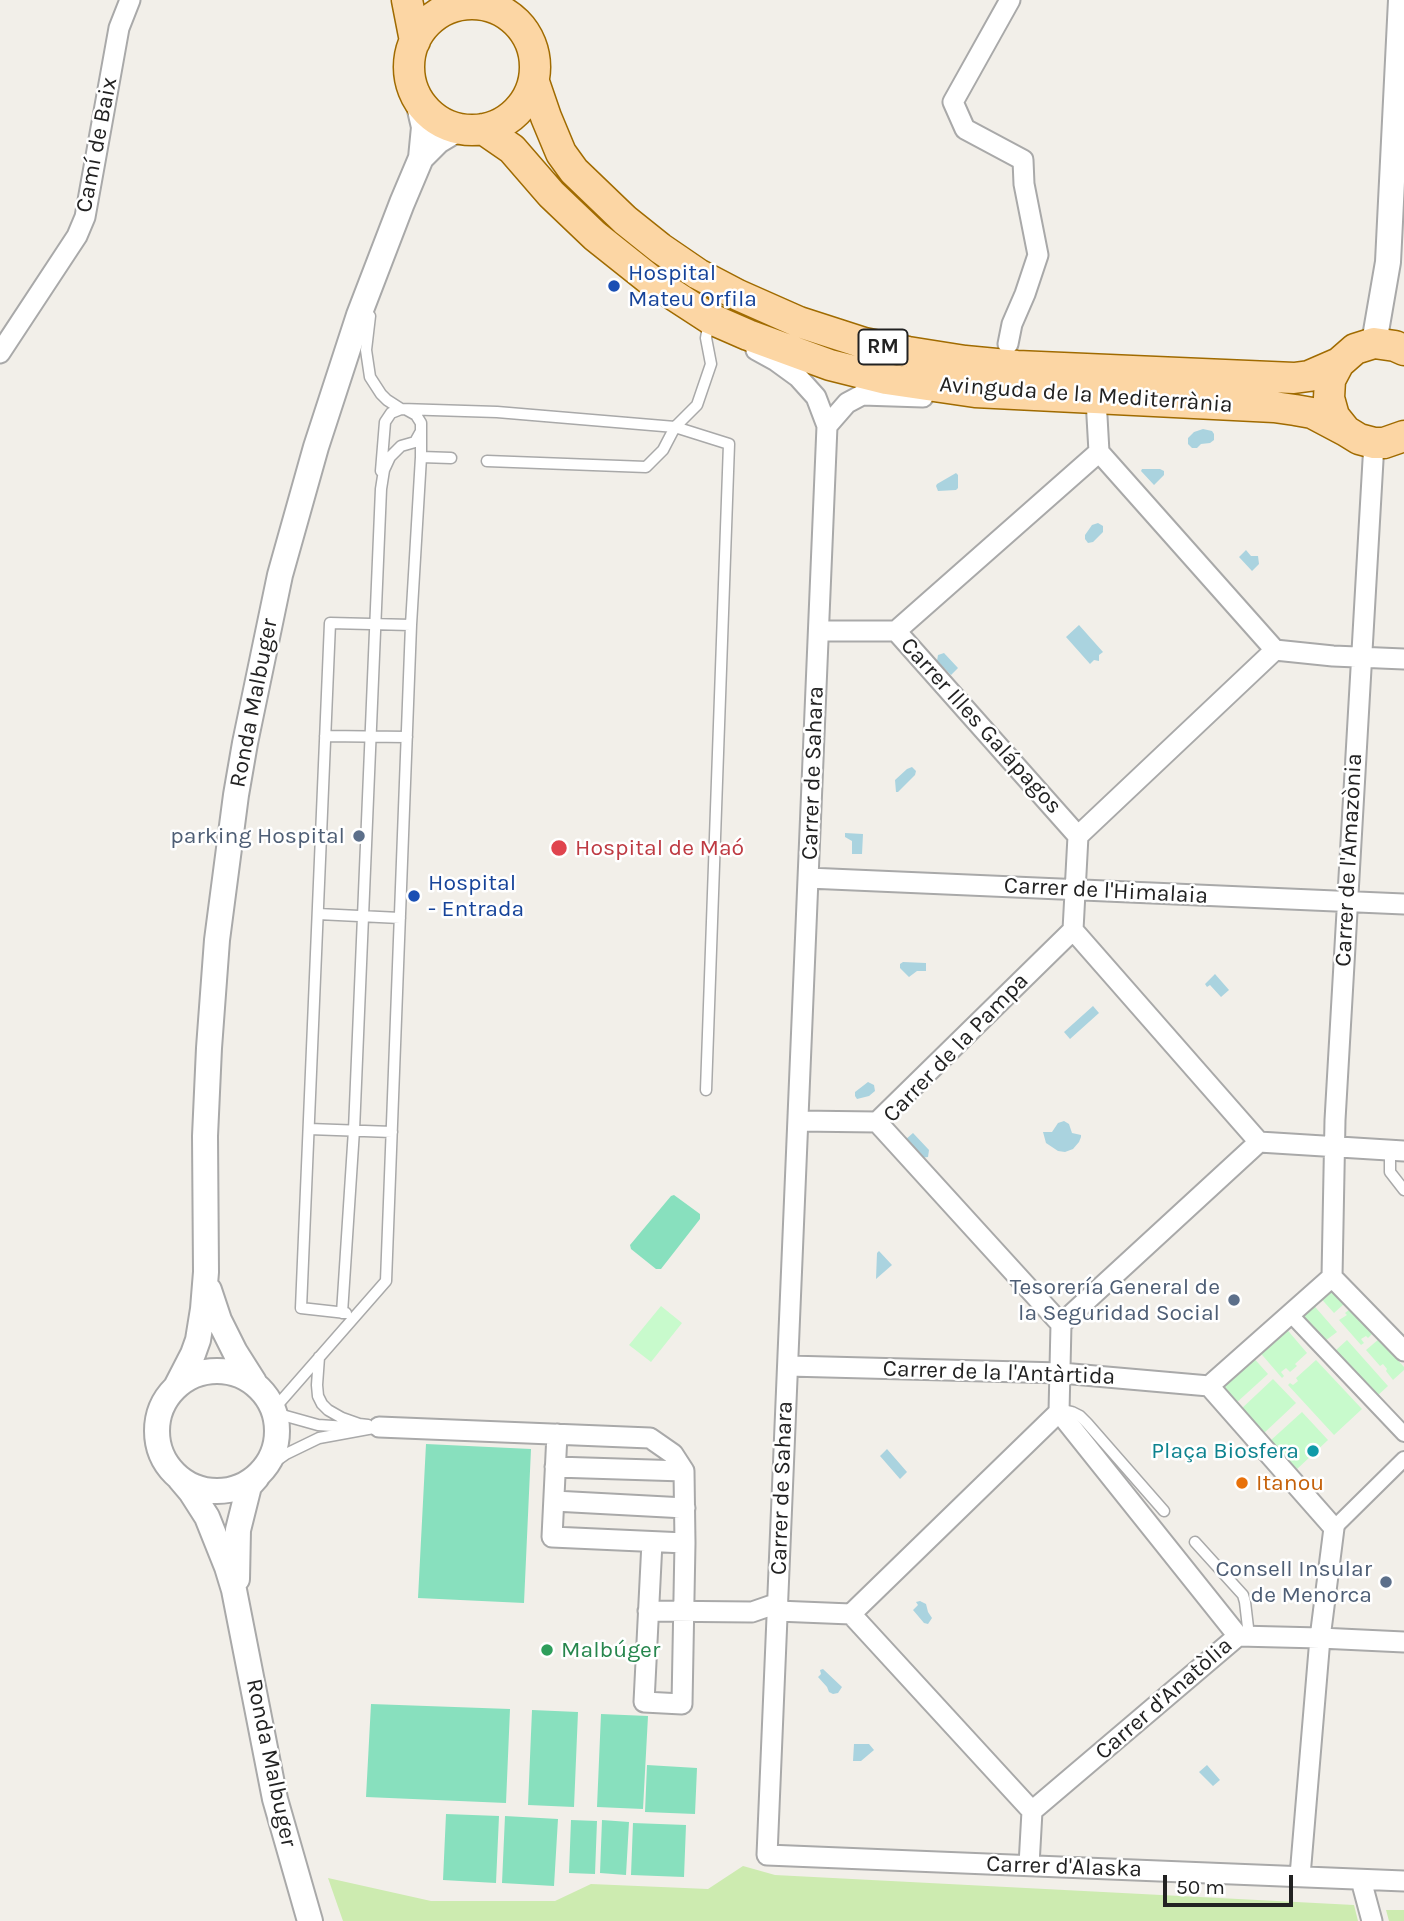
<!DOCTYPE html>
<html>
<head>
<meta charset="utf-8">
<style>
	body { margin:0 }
	#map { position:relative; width:1404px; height:1921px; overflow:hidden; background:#f2efe9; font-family:Karla,sans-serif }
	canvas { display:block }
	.scale { position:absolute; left:1163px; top:1875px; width:130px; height:32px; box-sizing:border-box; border:4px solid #222; border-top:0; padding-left:9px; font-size:21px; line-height:24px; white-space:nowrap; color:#222; -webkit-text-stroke:5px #fff; paint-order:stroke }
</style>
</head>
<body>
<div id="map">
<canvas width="1404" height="1921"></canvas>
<div class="scale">50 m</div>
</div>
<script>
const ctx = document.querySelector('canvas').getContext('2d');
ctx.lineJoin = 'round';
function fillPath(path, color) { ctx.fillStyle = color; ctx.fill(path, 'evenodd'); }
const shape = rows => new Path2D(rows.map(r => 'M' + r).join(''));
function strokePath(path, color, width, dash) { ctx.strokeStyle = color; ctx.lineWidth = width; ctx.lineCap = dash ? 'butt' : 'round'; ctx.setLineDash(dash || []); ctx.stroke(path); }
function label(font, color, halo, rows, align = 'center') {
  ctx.font = font + ' Karla,sans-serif'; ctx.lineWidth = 5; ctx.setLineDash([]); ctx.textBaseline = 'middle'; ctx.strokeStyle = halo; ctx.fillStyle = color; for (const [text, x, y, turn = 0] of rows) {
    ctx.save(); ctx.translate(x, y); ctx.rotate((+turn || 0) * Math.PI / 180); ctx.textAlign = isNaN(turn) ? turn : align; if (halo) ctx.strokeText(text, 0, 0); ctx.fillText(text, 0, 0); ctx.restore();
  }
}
fillPath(shape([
	[743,1866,775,1875,1354,1905,1358,1921,343,1921,328,1878,431,1901,555,1901,591,1884,708,1889],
	[1386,1910,1404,1910,1404,1921,1389,1921]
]), '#cdebb0');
fillPath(shape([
	[1328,1284,1345,1303,1334,1313,1317,1294],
	[1310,1301,1337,1332,1325,1341,1299,1311],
	[661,1306,682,1323,651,1362,629,1345],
	[1350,1309,1372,1334,1368,1338,1366,1336,1361,1339,1364,1343,1361,1345,1339,1320,1347,1315,1345,1313],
	[1284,1326,1307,1353,1295,1364,1297,1366,1290,1372,1286,1368,1281,1372,1284,1376,1282,1378,1257,1349],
	[1379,1339,1404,1367,1404,1370,1393,1380,1386,1371,1387,1369,1383,1364,1380,1366,1366,1350],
	[1347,1340,1388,1386,1376,1397,1335,1351],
	[1251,1355,1268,1374,1235,1404,1217,1385],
	[1316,1360,1362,1409,1334,1435,1288,1385,1290,1383,1293,1385,1298,1381,1296,1378],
	[1273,1379,1296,1403,1263,1434,1240,1410],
	[1302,1412,1328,1440,1296,1470,1270,1441]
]), '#c8facc');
fillPath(shape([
	[674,1195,700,1214,700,1219,661,1269,656,1269,631,1249,630,1245,671,1196],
	[426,1444,531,1449,524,1603,418,1598],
	[371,1704,510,1709,506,1803,366,1797],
	[532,1710,578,1712,574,1807,528,1805],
	[601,1714,648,1716,643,1809,597,1807],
	[647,1765,697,1768,695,1814,645,1812],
	[446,1814,499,1816,496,1883,443,1880],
	[505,1816,558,1819,554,1886,502,1883],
	[571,1820,597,1821,595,1874,569,1873],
	[602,1820,629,1822,626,1875,600,1873],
	[633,1823,686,1825,684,1877,631,1875]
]), '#88e0be');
fillPath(shape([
	[1203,429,1212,431,1214,434,1214,440,1210,443,1201,444,1197,448,1192,448,1188,444,1188,438,1194,432],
	[1142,469,1160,469,1164,471,1164,475,1154,485,1141,471],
	[956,473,958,475,958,488,956,490,938,491,936,486,937,484],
	[1098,523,1103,526,1103,532,1093,542,1088,543,1085,539,1085,535,1092,525],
	[1246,550,1251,556,1258,556,1259,564,1252,571,1239,557],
	[1079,625,1103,652,1099,655,1099,661,1094,660,1090,664,1066,637],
	[944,653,958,668,951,675,937,661,938,655],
	[912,767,916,771,915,775,898,792,896,792,895,780,907,769],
	[845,833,863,834,862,854,852,854,852,841,845,837],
	[903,962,926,963,926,971,917,971,909,977,900,968,900,964],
	[1215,974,1229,990,1221,997,1210,985,1207,987,1205,984],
	[1093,1006,1099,1013,1070,1039,1064,1032],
	[868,1082,874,1085,875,1091,869,1096,857,1099,855,1096,855,1092],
	[1064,1121,1069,1124,1072,1133,1081,1135,1081,1137,1079,1142,1073,1149,1065,1152,1058,1151,1046,1143,1043,1132,1052,1132,1058,1123],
	[913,1133,929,1150,928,1157,921,1158,905,1140],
	[879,1251,892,1265,876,1279,877,1253],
	[887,1449,907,1472,900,1479,880,1456],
	[920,1601,926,1604,928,1612,932,1618,928,1624,924,1623,913,1610,918,1605,916,1602],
	[823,1669,842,1687,838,1693,833,1694,829,1692,827,1687,818,1677,821,1674,820,1670],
	[854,1744,869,1744,874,1750,861,1761,853,1761],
	[1207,1765,1220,1780,1213,1786,1199,1772]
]), '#aad3df');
const service = shape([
	[370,316,366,350,370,377,381,394,387,400,401,409,497,412,675,427,697,405,711,364,706,338,709,321],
	[421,457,451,458],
	[487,461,646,467,663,450,675,427,729,444,706,1090],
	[381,471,385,422,391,413,401,409],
	[325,736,407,737],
	[318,914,400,918],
	[309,1129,392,1132],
	[1390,1150,1390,1172,1404,1190],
	[342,1313,354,1130,381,489,384,470,390,457,401,446,415,442,420,433],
	[346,1313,301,1308,330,623,411,625],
	[319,1357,317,1385,318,1396,322,1404,328,1410,342,1418,359,1424,368,1425],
	[274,1409,386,1281,411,625,421,457,421,423,416,415,407,410],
	[1059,1409,1072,1412,1080,1416,1087,1423,1164,1511],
	[275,1413,318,1425,347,1427],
	[265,1469,286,1454,319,1438,379,1427],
	[1195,1542,1243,1595,1245,1602,1249,1636]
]);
const pedestrian = shape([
	[1290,1314,1404,1434],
	[1334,1528,1404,1459]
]);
const minor = shape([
	[1008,344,1012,324,1025,294,1038,255,1024,184,1023,160,965,129,953,102,1010,0],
	[756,350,776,361,798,377,816,397,827,426,767,1855,1404,1881],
	[0,353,77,236,85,217,119,28,130,0],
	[1096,399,1099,452],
	[827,426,847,403,862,395,923,397],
	[819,631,896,631],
	[1275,650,1333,656,1404,659],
	[808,878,1404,904],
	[1073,930,1259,1142,1061,1324,877,1122,1073,930,1078,836,1275,650,1099,452,896,631,1078,836],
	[798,1121,877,1122],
	[1259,1142,1404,1151],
	[1332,1277,1335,1120,1374,443],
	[1332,1277,1404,1351],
	[788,1366,1061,1373,1209,1386],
	[1209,1386,1334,1528,1320,1638,1300,1876],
	[1209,1386,1332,1277],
	[1059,1412,851,1614,1032,1811,1238,1636,1059,1412,1061,1324],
	[379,1427,650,1438,673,1454,684,1471,685,1543,552,1537,557,1434],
	[555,1467,684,1471],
	[554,1501,685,1508],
	[652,1542,644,1702,682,1704,685,1543],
	[648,1611,752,1612,778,1603],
	[777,1611,851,1614],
	[1238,1636,1320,1638,1404,1642],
	[1029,1865,1032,1811],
	[1361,1880,1372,1921]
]);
const tertiary = shape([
	[421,158,438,141,453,132,469,129],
	[1374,343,1388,262,1401,0],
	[209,1290,219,1320,235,1352,254,1382],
	'157 1431a60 60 0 1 1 120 0a60 60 0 1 1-120 0Z',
	[176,1387,193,1354,198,1340,203,1309,206,1272,205,1136,209,1048,217,940,236,795,245,743,280,575,316,447,359,315,402,203,421,158,424,127,417,97],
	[180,1479,191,1492,207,1517,227,1567,234,1590,275,1799,310,1921],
	[237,1579,238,1530,249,1486,257,1477]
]);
const primary = shape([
	[407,0,415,41],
	'409 67a63 63 0 1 1 126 0a63 63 0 1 1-126 0Z',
	[534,82,546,117,561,153,574,171,625,220,660,248,698,274,738,295,799,322,864,343,908,352,965,361,1017,366,1294,378,1309,376,1339,363],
	[483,129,512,149,551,194,595,236,649,279,709,318,748,335,830,365,886,379,975,392,1274,407,1295,410,1312,413,1346,431],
	[1404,350,1395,346,1374,343,1355,349,1339,363,1330,380,1329,398,1334,416,1346,431,1359,439,1374,443,1384,443,1404,436]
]);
strokePath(service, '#a9a9a9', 13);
strokePath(pedestrian, '#a9a9a9', 18);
strokePath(minor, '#a9a9a9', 23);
strokePath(tertiary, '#a9a9a9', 28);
strokePath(primary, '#a06b00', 33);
strokePath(service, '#fff', 10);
strokePath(pedestrian, '#fff', 14);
strokePath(minor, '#fff', 19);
strokePath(tertiary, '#fff', 24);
strokePath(primary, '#fcd6a4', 30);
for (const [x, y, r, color] of [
	[614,286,7,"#1a4fb4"],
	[359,836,7,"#5c6f8a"],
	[559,848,9,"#e0444e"],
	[414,896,7,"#1a4fb4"],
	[1234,1300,7,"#5c6f8a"],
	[1313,1451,7,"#0f9aa8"],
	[1242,1483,7,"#e8710a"],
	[1386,1582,7,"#5c6f8a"],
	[547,1650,7,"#2e9e5b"]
]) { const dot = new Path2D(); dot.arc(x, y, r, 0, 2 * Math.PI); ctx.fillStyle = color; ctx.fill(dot); strokePath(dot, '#fff', 2.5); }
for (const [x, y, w] of [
	[883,347,49]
]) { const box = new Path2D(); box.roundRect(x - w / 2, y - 17.5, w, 35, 5); ctx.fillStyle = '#fff'; ctx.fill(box); strokePath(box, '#222', 2); }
label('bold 21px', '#222', null, [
	["RM",883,347]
]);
label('23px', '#222', '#fff', [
	["Camí de Baix",97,145,-79],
	["Avinguda de la Mediterrània",1086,395,4],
	["Ronda Malbuger",254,703,-79],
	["Carrer Illes Galápagos",981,726,48],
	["Carrer de Sahara",813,773,-88],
	["Carrer de l'Amazònia",1349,860,-87],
	["Carrer de l'Himalaia",1106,891,3],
	["Carrer de la Pampa",956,1048,-46],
	["Carrer de la l'Antàrtida",999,1373,2],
	["Carrer de Sahara",782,1488,-88],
	["Carrer d'Anatòlia",1164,1699,-41],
	["Ronda Malbuger",271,1763,78],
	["Carrer d'Alaska",1064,1867,2]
]);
label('23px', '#164399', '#fff', [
	["Hospital",628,273],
	["Mateu Orfila",628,299],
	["Hospital",428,883],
	["- Entrada",428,909]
], 'left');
label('23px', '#4e5e75', '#fff', [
	["parking Hospital",345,836],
	["Tesorería General de",1220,1287],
	["la Seguridad Social",1220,1313],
	["Consell Insular",1372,1569],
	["de Menorca",1372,1595]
], 'right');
label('23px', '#be3a42', '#fff', [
	["Hospital de Maó",575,848]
], 'left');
label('23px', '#0d838f', '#fff', [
	["Plaça Biosfera",1299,1451]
], 'right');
label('23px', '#c56008', '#fff', [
	["Itanou",1256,1483]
], 'left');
label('23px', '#27864d', '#fff', [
	["Malbúger",561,1650]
], 'left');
</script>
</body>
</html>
